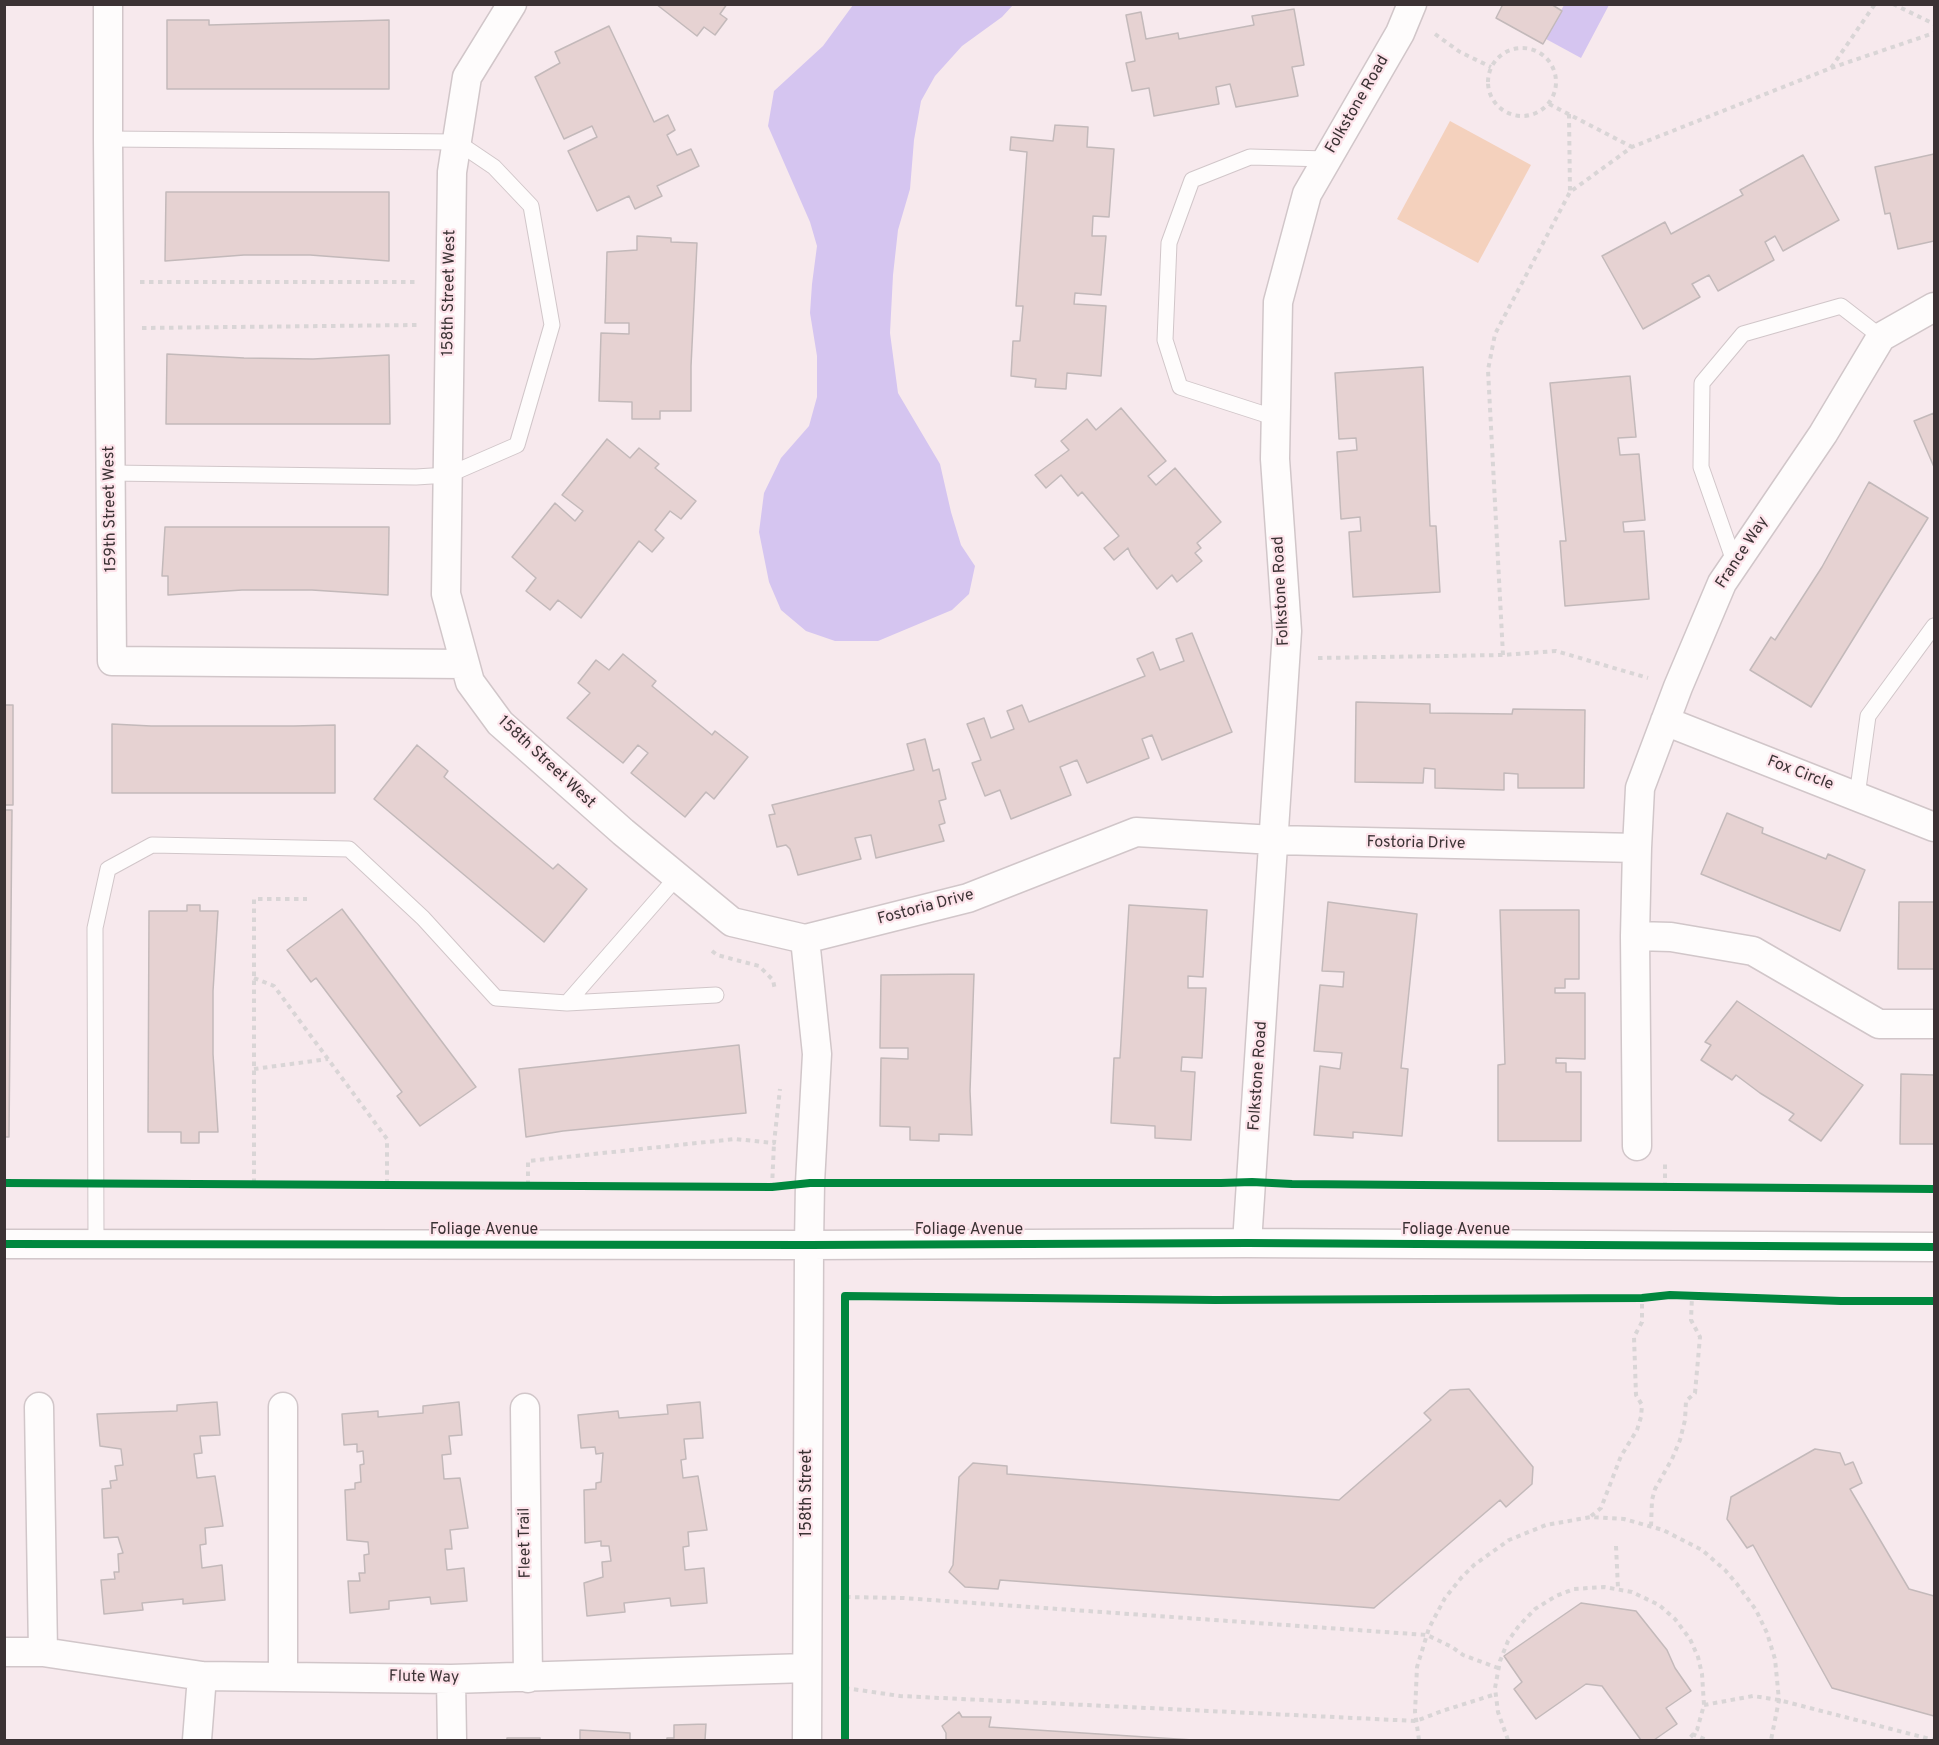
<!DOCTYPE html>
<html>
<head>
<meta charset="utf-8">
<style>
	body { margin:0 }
	#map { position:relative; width:1939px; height:1745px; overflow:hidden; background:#f7e9ed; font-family:Overpass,sans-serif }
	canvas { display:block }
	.frame { position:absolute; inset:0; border:6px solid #3b3234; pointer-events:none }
</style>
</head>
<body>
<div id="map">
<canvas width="1939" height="1745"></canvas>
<div class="frame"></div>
</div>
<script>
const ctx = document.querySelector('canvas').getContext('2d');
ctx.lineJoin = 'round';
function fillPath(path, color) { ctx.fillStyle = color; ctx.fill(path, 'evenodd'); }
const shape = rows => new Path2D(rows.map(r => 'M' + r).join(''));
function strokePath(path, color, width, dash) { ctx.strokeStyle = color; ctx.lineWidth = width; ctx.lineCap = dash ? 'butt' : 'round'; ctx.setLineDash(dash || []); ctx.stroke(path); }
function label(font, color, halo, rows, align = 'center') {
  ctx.font = font + ' Overpass,sans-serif'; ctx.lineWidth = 4.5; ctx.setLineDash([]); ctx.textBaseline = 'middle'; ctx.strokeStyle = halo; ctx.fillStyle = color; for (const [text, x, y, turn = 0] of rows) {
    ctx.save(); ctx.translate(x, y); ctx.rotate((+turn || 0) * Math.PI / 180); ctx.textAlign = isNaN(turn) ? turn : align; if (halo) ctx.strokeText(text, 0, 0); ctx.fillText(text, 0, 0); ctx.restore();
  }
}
fillPath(shape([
	[1450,121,1531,165,1478,263,1397,219]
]), '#f4d1bd');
fillPath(shape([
	[853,5,1013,5,1002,17,962,46,935,76,921,101,914,140,910,189,898,230,893,275,890,333,898,393,940,464,951,512,961,545,975,566,969,594,952,610,878,641,835,641,806,631,781,610,769,582,759,532,764,493,781,458,809,426,817,397,817,356,810,313,812,284,817,246,810,222,768,126,774,91,823,46],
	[1564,5,1609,5,1581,58,1546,39]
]), '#d5c5f0');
const building = shape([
	[656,4,727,4,720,14,727,19,715,35,704,27,697,36,656,4],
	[1503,4,1551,4,1562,11,1543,44,1496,18,1503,4],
	[1294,9,1304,65,1292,67,1298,96,1236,107,1230,84,1216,87,1219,104,1154,116,1149,88,1132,91,1126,63,1135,61,1126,15,1141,12,1146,39,1178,33,1179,39,1254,25,1252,16,1294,9],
	[167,20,209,20,209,25,389,20,389,89,167,89,167,20],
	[609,26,654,122,668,115,675,130,667,135,677,155,691,149,699,166,657,186,662,196,635,209,629,196,597,211,568,151,597,137,592,126,564,139,535,77,560,63,555,52,609,26],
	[1055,125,1088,127,1087,147,1114,149,1109,217,1093,216,1092,236,1106,236,1101,295,1075,293,1074,304,1106,306,1101,376,1067,373,1066,389,1035,387,1036,379,1011,376,1013,341,1020,341,1023,306,1016,306,1027,152,1010,150,1011,137,1053,141,1055,125],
	[1934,154,1934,241,1898,249,1890,213,1885,214,1875,167,1934,154],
	[1803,155,1839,220,1783,251,1775,236,1765,242,1774,260,1718,291,1709,275,1692,284,1700,297,1643,329,1602,256,1665,222,1671,234,1743,195,1740,190,1803,155],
	[166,192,389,192,389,261,310,255,244,255,165,261,166,192],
	[637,236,671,238,671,242,697,243,691,366,691,411,660,411,660,419,632,419,632,402,599,401,601,333,629,334,629,323,605,323,607,252,637,250,637,236],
	[167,354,244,358,313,359,389,355,390,424,166,424,167,354],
	[1423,367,1430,526,1436,526,1440,592,1353,597,1349,532,1361,531,1360,517,1341,519,1337,452,1357,450,1356,438,1339,439,1335,373,1423,367],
	[1630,376,1636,437,1618,438,1620,455,1639,454,1645,520,1623,522,1624,532,1644,531,1649,599,1565,606,1560,541,1566,541,1550,383,1630,376],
	[1121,408,1166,461,1148,476,1156,485,1175,468,1221,522,1197,543,1201,548,1195,553,1202,561,1177,582,1172,575,1157,589,1131,555,1128,548,1114,560,1104,548,1119,536,1082,492,1078,496,1061,475,1046,488,1035,475,1069,450,1061,441,1087,419,1096,430,1121,408],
	[1934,413,1934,467,1914,421,1934,413],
	[607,439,630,458,639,448,659,464,655,468,696,501,681,519,670,511,655,530,664,538,652,552,639,541,581,618,558,600,550,610,526,591,536,578,512,557,555,503,575,521,583,511,562,495,607,439],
	[1869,482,1928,518,1811,707,1750,670,1771,637,1775,640,1822,567,1869,482],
	[165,527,389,527,388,595,312,590,242,590,168,595,168,576,162,576,165,527],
	[1192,633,1232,732,1162,760,1152,735,1142,739,1149,758,1087,783,1077,760,1060,767,1071,795,1011,819,1000,790,985,796,972,763,981,760,967,724,984,718,991,738,1014,729,1007,711,1022,705,1029,722,1145,676,1137,659,1153,652,1160,670,1184,661,1176,639,1192,633],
	[623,654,656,681,652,686,712,735,715,731,748,757,714,799,706,792,685,817,631,773,648,753,638,745,623,763,567,718,590,693,578,683,596,660,609,670,623,654],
	[1356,702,1430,704,1430,713,1512,714,1513,709,1585,710,1584,788,1518,788,1518,774,1504,773,1504,790,1435,788,1435,769,1424,768,1423,783,1355,782,1356,702],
	[4,705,13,705,13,805,4,805,4,705],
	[112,724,151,726,294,726,335,725,335,793,112,793,112,724],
	[925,739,933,771,939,769,946,799,939,801,945,823,939,825,944,841,876,858,871,835,855,838,861,859,798,875,790,849,786,845,777,847,769,815,775,814,772,805,914,770,907,744,925,739],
	[417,745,448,771,444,777,553,869,558,864,587,889,544,942,374,799,417,745],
	[4,810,12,810,9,1137,4,1137,4,810],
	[1727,813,1763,828,1762,833,1826,859,1828,854,1865,870,1840,931,1701,874,1727,813],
	[1328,902,1417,914,1401,1068,1408,1069,1402,1136,1353,1132,1353,1138,1314,1135,1320,1066,1340,1069,1342,1053,1314,1051,1320,985,1343,987,1344,972,1322,971,1328,902],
	[1899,902,1934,902,1934,969,1898,969,1899,902],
	[187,905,200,905,200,911,218,911,213,991,213,1054,218,1132,199,1132,199,1143,181,1143,181,1132,148,1132,149,911,187,911,187,905],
	[1129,905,1207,910,1203,977,1188,976,1188,988,1206,988,1202,1058,1182,1057,1181,1071,1195,1072,1191,1140,1155,1138,1155,1126,1111,1123,1114,1058,1120,1058,1129,905],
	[342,909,476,1087,420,1126,397,1096,402,1092,316,978,311,982,287,950,342,909],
	[1500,910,1579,910,1579,979,1565,979,1565,988,1555,988,1555,993,1585,993,1585,1059,1556,1058,1556,1063,1566,1063,1566,1072,1581,1072,1581,1141,1498,1141,1498,1065,1505,1064,1500,910],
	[974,974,970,1091,972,1135,939,1134,939,1141,910,1140,910,1127,880,1126,881,1058,908,1059,908,1048,880,1048,881,975,974,974],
	[1737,1001,1863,1085,1821,1141,1789,1120,1794,1114,1760,1093,1736,1075,1732,1080,1701,1060,1711,1045,1705,1042,1737,1001],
	[739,1045,746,1113,563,1131,526,1137,519,1069,739,1045],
	[1901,1074,1934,1075,1934,1144,1900,1144,1901,1074],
	[1469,1389,1533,1467,1532,1484,1506,1507,1500,1500,1374,1608,1000,1580,998,1589,965,1587,949,1572,953,1565,959,1477,973,1463,1007,1466,1007,1474,1339,1500,1431,1420,1424,1413,1450,1390,1469,1389],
	[217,1402,220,1435,200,1436,202,1453,194,1454,197,1478,215,1476,223,1526,205,1528,206,1544,200,1545,202,1568,222,1565,225,1600,183,1604,183,1599,142,1603,143,1610,104,1614,101,1580,115,1579,114,1572,119,1572,118,1554,123,1553,118,1537,104,1538,102,1489,111,1488,110,1481,117,1480,115,1466,123,1465,121,1449,100,1446,97,1414,177,1411,177,1405,217,1402],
	[459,1402,462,1435,449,1436,451,1454,442,1455,444,1479,460,1478,468,1528,450,1530,452,1549,445,1549,447,1570,464,1568,467,1601,431,1604,430,1597,389,1601,389,1609,350,1613,348,1581,360,1581,359,1573,365,1573,364,1555,369,1554,368,1542,347,1540,345,1490,355,1489,355,1483,361,1482,360,1465,364,1464,363,1451,357,1452,357,1444,344,1445,342,1414,378,1411,378,1417,423,1413,423,1406,459,1402],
	[700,1402,703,1438,684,1439,686,1459,681,1460,683,1478,698,1476,707,1530,688,1532,689,1546,683,1547,685,1570,704,1568,707,1603,671,1606,670,1598,624,1603,625,1612,587,1616,584,1583,603,1577,602,1562,611,1561,609,1546,601,1546,601,1541,585,1543,584,1490,596,1489,596,1483,601,1482,603,1453,596,1454,595,1447,581,1448,578,1415,618,1411,619,1418,668,1414,667,1405,700,1402],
	[1815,1449,1840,1453,1845,1465,1853,1462,1862,1483,1850,1489,1909,1589,1934,1596,1934,1716,1832,1688,1753,1545,1747,1548,1727,1519,1731,1497,1815,1449],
	[1581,1603,1636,1611,1667,1650,1675,1668,1691,1691,1666,1708,1677,1724,1654,1740,1641,1740,1602,1686,1586,1684,1536,1719,1514,1689,1522,1682,1504,1656,1581,1603],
	[959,1712,962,1717,991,1717,989,1727,1193,1740,946,1740,946,1733,942,1726,959,1712],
	[706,1724,705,1740,667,1740,667,1738,674,1738,674,1725,706,1724],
	[580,1730,630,1733,630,1740,580,1740,580,1730],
	[507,1738,540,1738,540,1740,507,1740,507,1738]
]);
fillPath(building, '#e6d2d2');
strokePath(building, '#c3b9ba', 1.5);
const service = shape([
	[108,139,457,142,494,167,531,206,552,325,517,445,448,475,416,477,110,473],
	[1276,418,1180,387,1165,340,1169,243,1192,180,1250,157,1327,159],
	[1735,564,1701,467,1702,383,1743,334,1841,306,1881,337],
	[1857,796,1868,716,1934,626],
	[567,1003,716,995],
	[96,1244,95,928,108,869,152,845,349,849,423,918,496,998,567,1003,677,877]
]);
const minor = shape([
	[108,4,108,139,112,661,464,664],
	[512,4,467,77,452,172,446,594,470,682,500,723,623,832,732,922,805,939,817,1054,810,1183,809,1245,807,1740],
	[1665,721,1934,827],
	[1637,848,1640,788,1678,687,1722,583,1823,434,1881,337,1934,307],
	[1635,936,1637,1146],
	[805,939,968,898,1136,832,1274,840,1637,848,1635,936,1671,937,1753,951,1879,1024,1934,1024],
	[1247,1243,1287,631,1275,459,1278,302,1307,194,1400,33,1412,4],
	[4,1244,809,1245,1247,1243,1934,1247],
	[39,1407,43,1652],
	[283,1407,283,1676],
	[525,1408,528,1678],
	[4,1652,43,1652,202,1676,451,1679,807,1668],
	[451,1679,452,1740],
	[197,1740,202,1676]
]);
strokePath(service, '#d1c6c9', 17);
strokePath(minor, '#d1c6c9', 31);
strokePath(shape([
	[1893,4,1934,24],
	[1435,34,1460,52,1491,67],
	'1488 82a34 34 0 1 1 68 0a34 34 0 1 1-68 0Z',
	[1831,68,1934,33],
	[1549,104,1632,147],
	[1569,114,1570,192,1632,147,1831,68,1875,4],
	[140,282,417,282],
	[142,328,417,325,417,328],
	[1503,655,1488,370,1495,334,1570,192],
	[1318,658,1503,655,1556,651,1648,678],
	[712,951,717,955,759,966,773,980,775,990],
	[254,978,274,986,387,1139,387,1184],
	[254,1069,328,1059],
	[254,1183,254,899,307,899],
	[528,1185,528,1161,735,1139,774,1143,780,1089],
	[772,1187,774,1143],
	[1665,1187,1665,1164],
	[1591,1516,1601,1508,1621,1456,1637,1430,1641,1417,1642,1405,1636,1395,1634,1337,1642,1322,1642,1298],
	[1651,1526,1652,1500,1655,1489,1672,1459,1680,1440,1685,1420,1686,1401,1695,1393,1700,1337,1691,1320,1692,1296],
	[1616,1546,1618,1588],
	[846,1597,903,1598,1427,1635,1452,1647,1463,1655,1498,1668],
	[845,1688,900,1696,1416,1721,1442,1711,1496,1694],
	[1704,1705,1753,1696,1779,1700,1934,1740],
	[1692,1734,1707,1740],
	[1419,1740,1415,1712,1417,1667,1429,1628,1445,1598,1461,1578,1474,1565,1509,1540,1546,1525,1591,1517,1624,1519,1663,1530,1702,1550,1725,1570,1737,1584,1756,1610,1767,1633,1775,1659,1779,1700,1771,1740],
	[1508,1740,1498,1712,1495,1688,1500,1661,1508,1641,1518,1627,1535,1609,1556,1596,1574,1589,1604,1587,1632,1592,1659,1605,1675,1619,1690,1639,1698,1657,1702,1674,1704,1705,1697,1730,1688,1740]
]), '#d9d5d6', 4, [4.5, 4.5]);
strokePath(service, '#fefcfc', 15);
strokePath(minor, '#fefcfc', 28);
strokePath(shape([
	[4,1183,772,1187,810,1183,1221,1183,1252,1182,1292,1184,1934,1189],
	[4,1244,809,1245,1247,1243,1934,1247],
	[845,1740,845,1296,1215,1300,1642,1298,1670,1295,1841,1301,1934,1301]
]), '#00873e', 8);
label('16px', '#3b3234', '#fde3ea', [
	["Folkstone Road",1358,105,-60],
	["158th Street West",450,293,-89],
	["159th Street West",111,509,-91],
	["France Way",1743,553,-57],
	["Folkstone Road",1282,591,-93],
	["158th Street West",546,763,43],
	["Fox Circle",1800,774,21],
	["Fostoria Drive",1416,844,1],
	["Fostoria Drive",926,908,-15],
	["Folkstone Road",1259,1076,-86],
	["Foliage Avenue",484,1231],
	["Foliage Avenue",969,1231],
	["Foliage Avenue",1456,1231],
	["158th Street",808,1493,-90],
	["Fleet Trail",526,1543,-91],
	["Flute Way",424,1678,1]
]);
</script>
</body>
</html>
